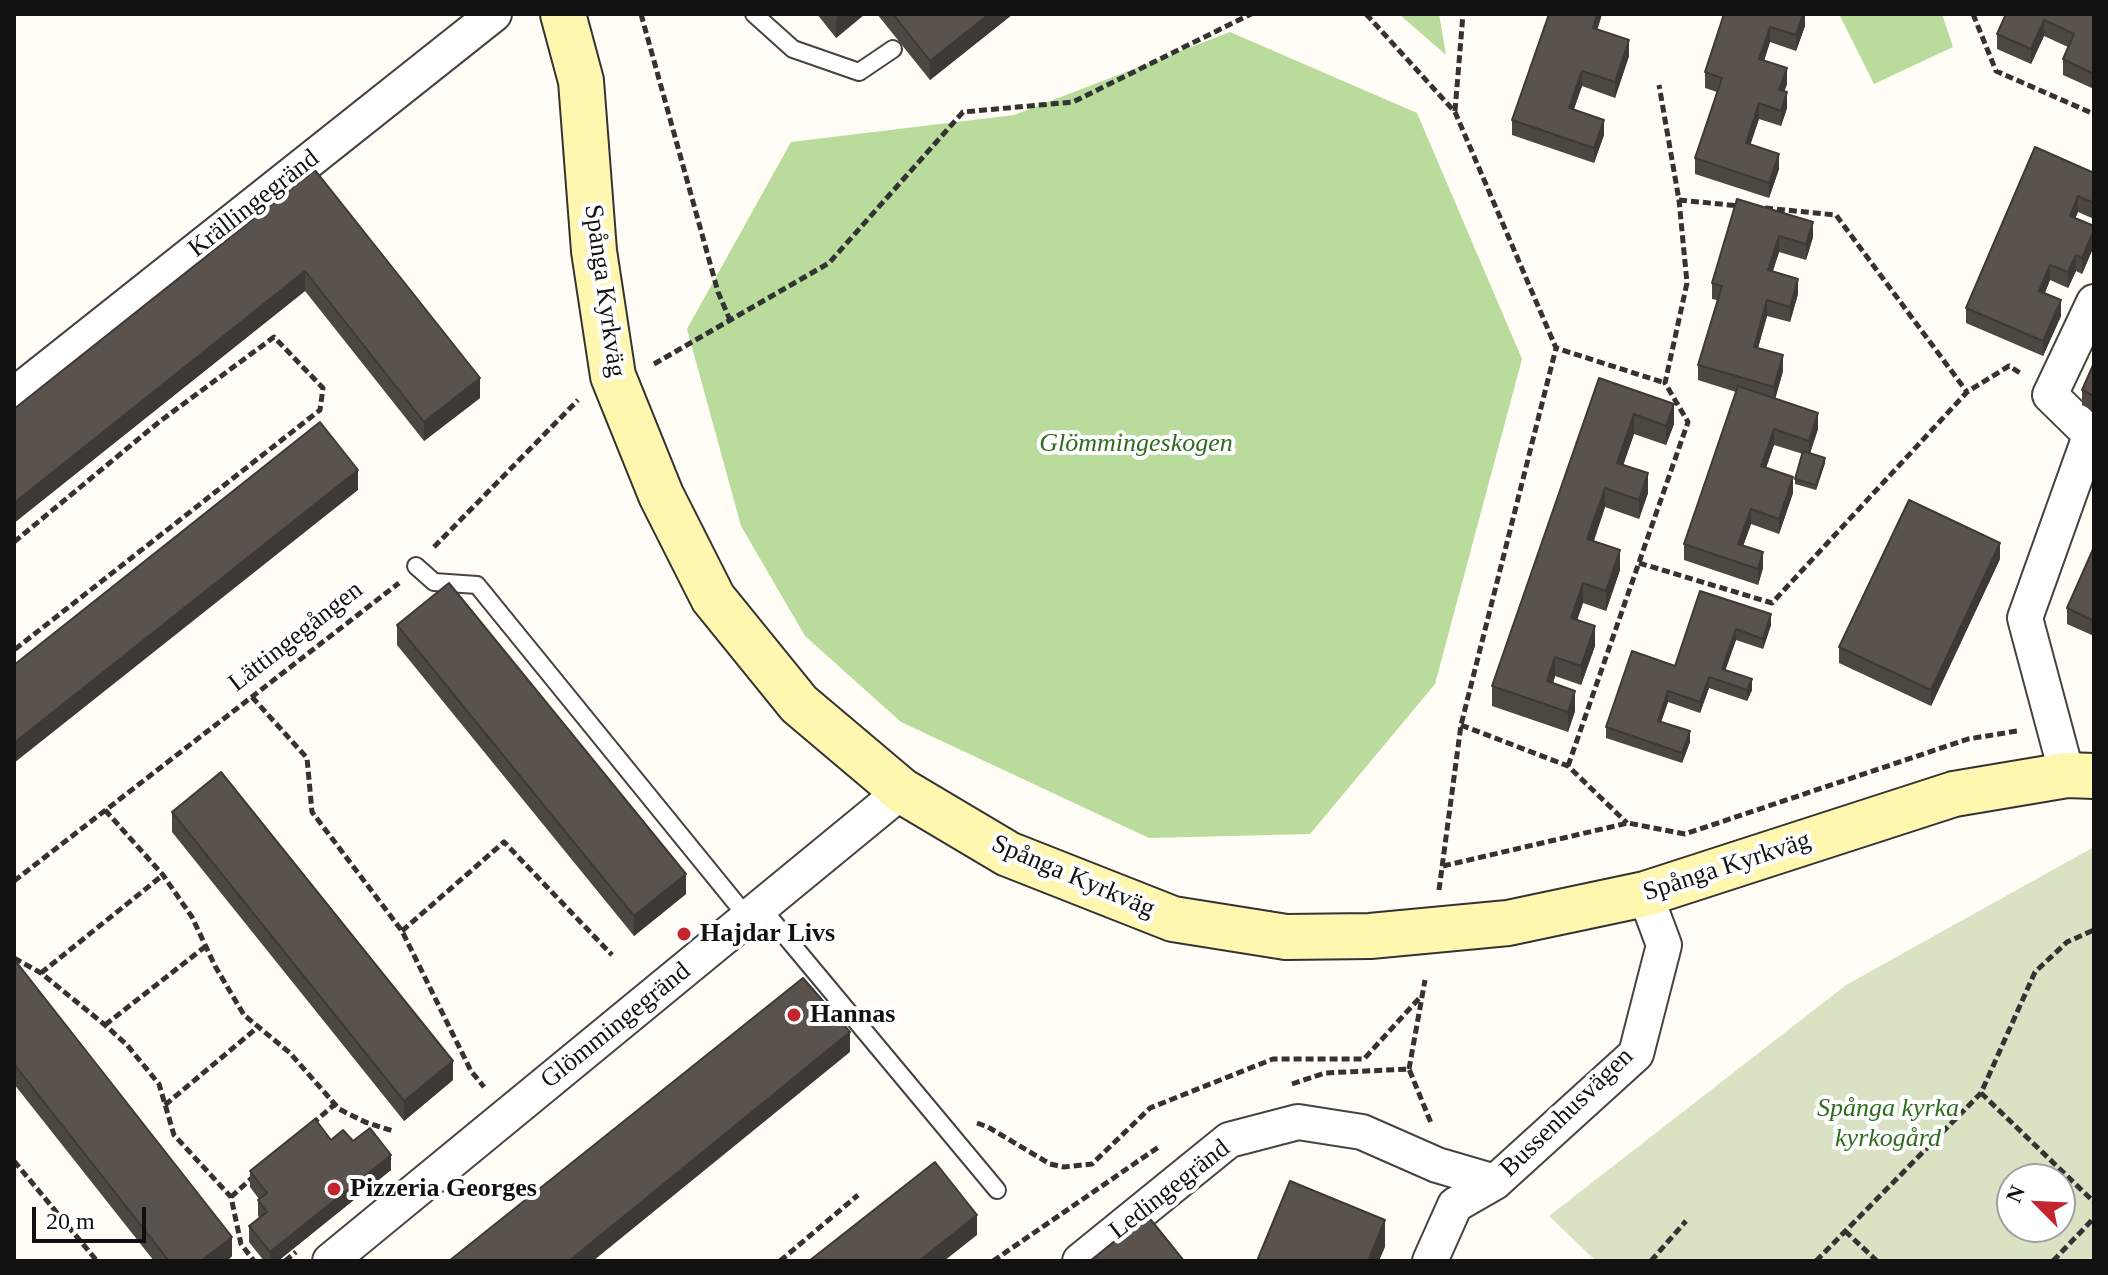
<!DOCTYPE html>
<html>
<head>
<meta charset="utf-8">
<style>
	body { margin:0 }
	#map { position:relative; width:2108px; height:1275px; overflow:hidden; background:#fffdf5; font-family:"Times New Roman",serif }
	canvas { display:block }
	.frame { position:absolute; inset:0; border:16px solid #111; pointer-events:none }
	.north { position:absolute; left:1996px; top:1163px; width:80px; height:80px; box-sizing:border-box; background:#fff; border:2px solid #a0a0a0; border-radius:50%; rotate:294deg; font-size:22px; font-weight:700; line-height:32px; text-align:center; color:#111 }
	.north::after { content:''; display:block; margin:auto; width:28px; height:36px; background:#c4262e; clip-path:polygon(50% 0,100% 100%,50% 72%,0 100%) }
	.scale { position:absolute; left:32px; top:1207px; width:114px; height:36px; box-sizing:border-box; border:4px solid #111; border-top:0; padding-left:10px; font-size:24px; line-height:28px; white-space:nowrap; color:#111; -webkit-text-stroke:6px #fff; paint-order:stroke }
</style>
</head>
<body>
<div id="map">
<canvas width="2108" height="1275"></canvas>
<div class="frame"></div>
<div class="north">N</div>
<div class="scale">20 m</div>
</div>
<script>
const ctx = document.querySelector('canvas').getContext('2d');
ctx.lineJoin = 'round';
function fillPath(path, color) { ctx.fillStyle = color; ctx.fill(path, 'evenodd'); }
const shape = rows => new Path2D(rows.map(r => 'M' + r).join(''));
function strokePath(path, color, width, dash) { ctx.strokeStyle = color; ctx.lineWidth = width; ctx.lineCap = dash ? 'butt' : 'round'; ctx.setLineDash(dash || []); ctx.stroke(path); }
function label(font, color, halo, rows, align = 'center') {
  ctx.font = font + ' "Times New Roman",serif'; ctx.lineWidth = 8; ctx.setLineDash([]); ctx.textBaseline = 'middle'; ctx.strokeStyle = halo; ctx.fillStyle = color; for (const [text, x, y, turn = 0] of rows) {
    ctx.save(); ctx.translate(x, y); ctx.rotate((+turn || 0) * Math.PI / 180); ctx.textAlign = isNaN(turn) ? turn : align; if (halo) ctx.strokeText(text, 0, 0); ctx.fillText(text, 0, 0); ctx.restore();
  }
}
fillPath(shape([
	[1399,14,1439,14,1446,55],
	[1839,14,1942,14,1953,47,1874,84],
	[1230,32,1417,113,1522,359,1435,684,1310,834,1149,838,901,722,805,636,741,526,687,329,791,142,1014,115]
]), '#b9dc9c');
fillPath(shape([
	[2094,847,2094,1261,1596,1261,1549,1216,1846,985],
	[2012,1179,2060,1179,2060,1227,2012,1227]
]), '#d9e3c4');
const lane = shape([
	[754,14,793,49,859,72,893,49],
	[416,566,434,582,477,585,748,918],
	[761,907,997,1190]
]);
const street = shape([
	[2094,302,2050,395,2094,438],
	[14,395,494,14],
	[2067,775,2025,618,2090,436],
	[330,1261,902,791],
	[1080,1261,1229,1140,1298,1122,1362,1132,1437,1165,1495,1182],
	[1430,1261,1455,1205,1495,1182,1636,1054,1664,945,1645,894]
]);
const secondary = shape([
	[563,14,581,81,594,251,613,376,661,495,713,598,799,704,902,791,1008,854,1173,919,1286,937,1370,936,1508,923,1645,894,1954,794,2067,775,2094,776]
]);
strokePath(lane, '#444', 20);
strokePath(street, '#444', 38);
strokePath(secondary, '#333', 48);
strokePath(shape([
	[641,14,718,292,730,320],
	[1366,14,1455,112,1556,348,1665,383],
	[1973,14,1996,71,2094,114],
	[1455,111,1463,14],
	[1679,200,1740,206],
	[1765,208,1836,215,1967,392],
	[654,364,829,263,963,112,1073,102,1251,14],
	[14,542,159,422,274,337,323,388,320,410,14,650],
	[434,547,578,400],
	[1639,563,1772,603,1967,392,2009,366,2022,374],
	[252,697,307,758,312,812,402,931,471,1071,484,1087],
	[1461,725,1568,766,1627,823],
	[1568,766,1688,422,1665,383,1687,283,1679,200,1659,85],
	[105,810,163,875,192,917,215,966,244,1015,290,1053,339,1109,365,1122,393,1131],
	[1443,866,1628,823,1685,834,1968,739,2017,731],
	[14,881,399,583],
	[1439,890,1461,725,1556,348],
	[402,931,504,842,612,955],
	[14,958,41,973,105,1025,127,1045,159,1084,174,1135,231,1197,241,1244,254,1261],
	[41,973,163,875],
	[105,1025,206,946],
	[1409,1069,1425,980],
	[1292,1084,1325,1073,1409,1069,1431,1123],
	[1981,1093,2094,1202],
	[165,1105,258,1027],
	[977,1123,988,1127,1050,1164,1064,1167,1092,1164,1150,1108,1273,1059,1364,1059,1423,994],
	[312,1124,335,1104],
	[14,1161,97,1261],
	[231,1197,254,1176],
	[1845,1231,1877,1261],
	[285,1261,296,1252],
	[780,1261,858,1195],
	[993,1261,1160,1146],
	[1651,1261,1686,1221],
	[1816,1261,1981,1093,2035,972,2067,942,2094,930],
	[2053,1261,2094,1218]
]), '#333', 5, [8, 4]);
strokePath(lane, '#fff', 16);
strokePath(street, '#fff', 34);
strokePath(secondary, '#fff6b0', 44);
fillPath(shape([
	[817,14,865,14,836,38],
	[877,14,1013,14,930,80],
	[1602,14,1597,30,1629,56,1615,98,1582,86,1574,109,1604,135,1594,163,1512,135,1512,120],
	[1724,14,1805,14,1805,26,1796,51,1770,42,1764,61,1787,84,1784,92,1787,108,1781,126,1759,119,1750,144,1779,169,1769,198,1695,174,1695,158,1717,92,1705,88,1705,72],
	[2006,14,2094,14,2094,89,2063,75,2063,59,2068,47,2044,36,2031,64,1997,49,1997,34],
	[315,170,480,398,424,441,305,291,14,523],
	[2094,173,2094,219,2078,212,2075,218,2094,226,2094,246,2082,274,2076,271,2068,288,2050,280,2045,293,2061,316,2043,356,1966,323,1966,308],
	[1737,199,1813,237,1806,260,1779,252,1773,271,1798,294,1790,322,1767,316,1758,348,1783,371,1775,399,1818,429,1810,453,1825,463,1816,490,1795,484,1795,479,1803,454,1774,445,1766,468,1793,493,1779,534,1751,524,1743,546,1763,568,1758,585,1684,560,1684,544,1736,392,1698,380,1698,365,1717,300,1712,299,1712,283],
	[2094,363,2094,411,2082,405,2082,390],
	[1599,378,1674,424,1666,445,1634,434,1623,465,1648,493,1639,519,1605,507,1594,541,1620,570,1606,611,1583,603,1577,620,1595,646,1581,685,1555,676,1553,684,1575,711,1568,732,1492,706,1492,686],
	[2094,547,2094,636,2067,624,2067,608],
	[2000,559,1931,706,1839,663,1839,647],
	[1700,591,1771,625,1763,649,1736,640,1725,670,1752,690,1747,701,1709,688,1700,713,1668,702,1661,722,1690,742,1682,763,1606,738,1606,727,1675,666],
	[397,625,686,894,634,936,397,645],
	[172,812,453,1080,404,1121,172,832],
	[14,959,232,1256,227,1261,154,1261,14,1084],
	[331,1140,353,1141,391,1170,278,1261,264,1261,249,1242,249,1226,259,1218,258,1215,258,1200,259,1199,250,1187,250,1171]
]), '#4d4742');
fillPath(shape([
	[841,14,865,14,836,38,836,18],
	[989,14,1013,14,930,80,930,61],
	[1597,14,1602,14,1593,44,1593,28],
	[1803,14,1805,14,1805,26,1796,51,1796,35],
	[2044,20,2044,36,2031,64,2031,49],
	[1770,27,1770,42,1759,75,1759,59],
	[1629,40,1629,56,1615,98,1615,82],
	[1787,68,1787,84,1779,106,1779,90],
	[1582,71,1582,86,1569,123,1569,108],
	[1787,92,1787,108,1781,126,1781,111],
	[1759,103,1759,119,1746,158,1746,143],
	[1604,120,1604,135,1594,163,1594,148],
	[1779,154,1779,169,1769,198,1769,183],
	[2078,196,2078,212,2070,231,2070,216],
	[1813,222,1813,237,1806,260,1806,244],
	[2094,230,2094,246,2082,274,2082,258],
	[1779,236,1779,252,1768,285,1768,270],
	[2076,255,2076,271,2068,288,2068,272],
	[2050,265,2050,280,2039,306,2039,291],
	[305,271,305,291,14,523,14,503],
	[1798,279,1798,294,1790,322,1790,307],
	[1767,300,1767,316,1754,362,1754,347],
	[2061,300,2061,316,2043,356,2043,341],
	[1783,355,1783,371,1774,403,1774,387],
	[480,378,480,398,424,441,424,422],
	[1674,404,1674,424,1666,445,1666,426],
	[1818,413,1818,429,1809,456,1809,441],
	[1634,414,1634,434,1617,483,1617,463],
	[1774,429,1774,445,1761,482,1761,466],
	[1825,458,1825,463,1816,490,1816,485],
	[358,470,358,490,14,763,14,743],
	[1648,473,1648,493,1639,519,1639,500],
	[1793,477,1793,493,1779,534,1779,519],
	[1605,488,1605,507,1587,559,1587,539],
	[1751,509,1751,524,1738,560,1738,544],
	[2000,543,2000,559,1931,706,1931,690],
	[1620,550,1620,570,1606,611,1606,591],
	[1763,552,1763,568,1758,585,1758,569],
	[1583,583,1583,603,1571,638,1571,618],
	[1771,614,1771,625,1763,649,1763,639],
	[1595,626,1595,646,1581,685,1581,666],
	[1736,629,1736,640,1722,680,1722,669],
	[1555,657,1555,676,1547,701,1547,681],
	[1709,677,1709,688,1700,713,1700,702],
	[1752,679,1752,690,1747,701,1747,690],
	[1575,691,1575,711,1568,732,1568,712],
	[1668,691,1668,702,1658,731,1658,721],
	[1690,731,1690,742,1682,763,1682,753],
	[686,874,686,894,634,936,634,916],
	[850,1032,850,1052,593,1261,569,1261],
	[453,1061,453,1080,404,1121,404,1101],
	[391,1155,391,1170,278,1261,270,1261,270,1252],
	[977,1215,977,1235,944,1261,919,1261],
	[1385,1220,1385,1247,1379,1261,1368,1261],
	[232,1237,232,1256,227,1261,201,1261]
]), '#3f3936');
const building = shape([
	[893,14,989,14,930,61,893,14],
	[1549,14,1597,14,1593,28,1629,40,1615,82,1582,71,1569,108,1604,120,1594,148,1512,120,1549,14],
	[1724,14,1803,14,1796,35,1770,27,1759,59,1787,68,1779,90,1787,92,1781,111,1759,103,1746,143,1779,154,1769,183,1695,158,1722,78,1705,72,1724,14],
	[2006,14,2094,14,2094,74,2063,59,2074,34,2044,20,2031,49,1997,34,2006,14],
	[2035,147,2094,173,2094,203,2078,196,2070,216,2094,226,2094,230,2082,258,2076,255,2068,272,2050,265,2039,291,2061,300,2043,341,1966,308,2035,147],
	[315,170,480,378,424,422,305,271,14,503,14,409,315,170],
	[1737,199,1813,222,1806,244,1779,236,1768,270,1798,279,1790,307,1767,300,1754,347,1783,355,1774,387,1698,365,1722,286,1712,283,1737,199],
	[2094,363,2094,396,2082,390,2094,363],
	[1599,378,1674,404,1666,426,1634,414,1617,463,1648,473,1639,500,1605,488,1587,539,1620,550,1606,591,1583,583,1571,618,1595,626,1581,666,1555,657,1547,681,1575,691,1568,712,1492,686,1599,378],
	[1738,386,1818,413,1809,441,1774,429,1761,466,1793,477,1779,519,1751,509,1738,544,1763,552,1758,569,1684,544,1738,386],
	[320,422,358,470,14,743,14,665,320,422],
	[1803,451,1825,458,1816,485,1795,479,1803,451],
	[1909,500,2000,543,1931,690,1839,647,1909,500],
	[2094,547,2094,621,2067,608,2094,547],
	[449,583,686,874,634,916,397,625,449,583],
	[1700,591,1771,614,1763,639,1736,629,1722,669,1752,679,1747,690,1709,677,1700,702,1668,691,1658,721,1690,731,1682,753,1606,727,1632,651,1675,666,1700,591],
	[221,772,453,1061,404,1101,172,812,221,772],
	[14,959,232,1237,201,1261,169,1261,14,1064,14,959],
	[803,978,850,1032,569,1261,449,1261,803,978],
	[315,1119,331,1140,343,1130,353,1141,370,1128,391,1155,270,1252,249,1226,267,1212,258,1200,267,1193,250,1171,315,1119],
	[935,1162,977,1215,919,1261,809,1261,935,1162],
	[1290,1181,1385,1220,1368,1261,1257,1261,1290,1181],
	[1147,1215,1184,1261,1090,1261,1147,1215]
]);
fillPath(building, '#5a524d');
strokePath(building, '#3f3936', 2);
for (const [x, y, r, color] of [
	[684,934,8,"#c4262e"],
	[794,1015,8,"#c4262e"],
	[334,1189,8,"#c4262e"]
]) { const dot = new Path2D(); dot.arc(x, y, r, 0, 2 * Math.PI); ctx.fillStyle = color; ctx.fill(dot); strokePath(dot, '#fff', 3); }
label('26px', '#111', '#fff', [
	["Krällingegränd",254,204,-38],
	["Spånga Kyrkväg",604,291,82],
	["Lättingegången",296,637,-38],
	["Spånga Kyrkväg",1727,867,-18],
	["Spånga Kyrkväg",1073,877,23],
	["Glömmingegränd",616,1026,-39],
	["Bussenhusvägen",1567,1113,-44],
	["Ledingegränd",1170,1190,-38]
]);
label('italic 26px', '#2f6b1f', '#fff', [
	["Glömmingeskogen",1136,444],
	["Spånga kyrka",1888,1109],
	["kyrkogård",1888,1139]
]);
label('bold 26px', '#111', '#fff', [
	["Hajdar Livs",700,934],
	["Hannas",810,1015],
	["Pizzeria Georges",350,1189]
], 'left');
</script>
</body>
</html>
